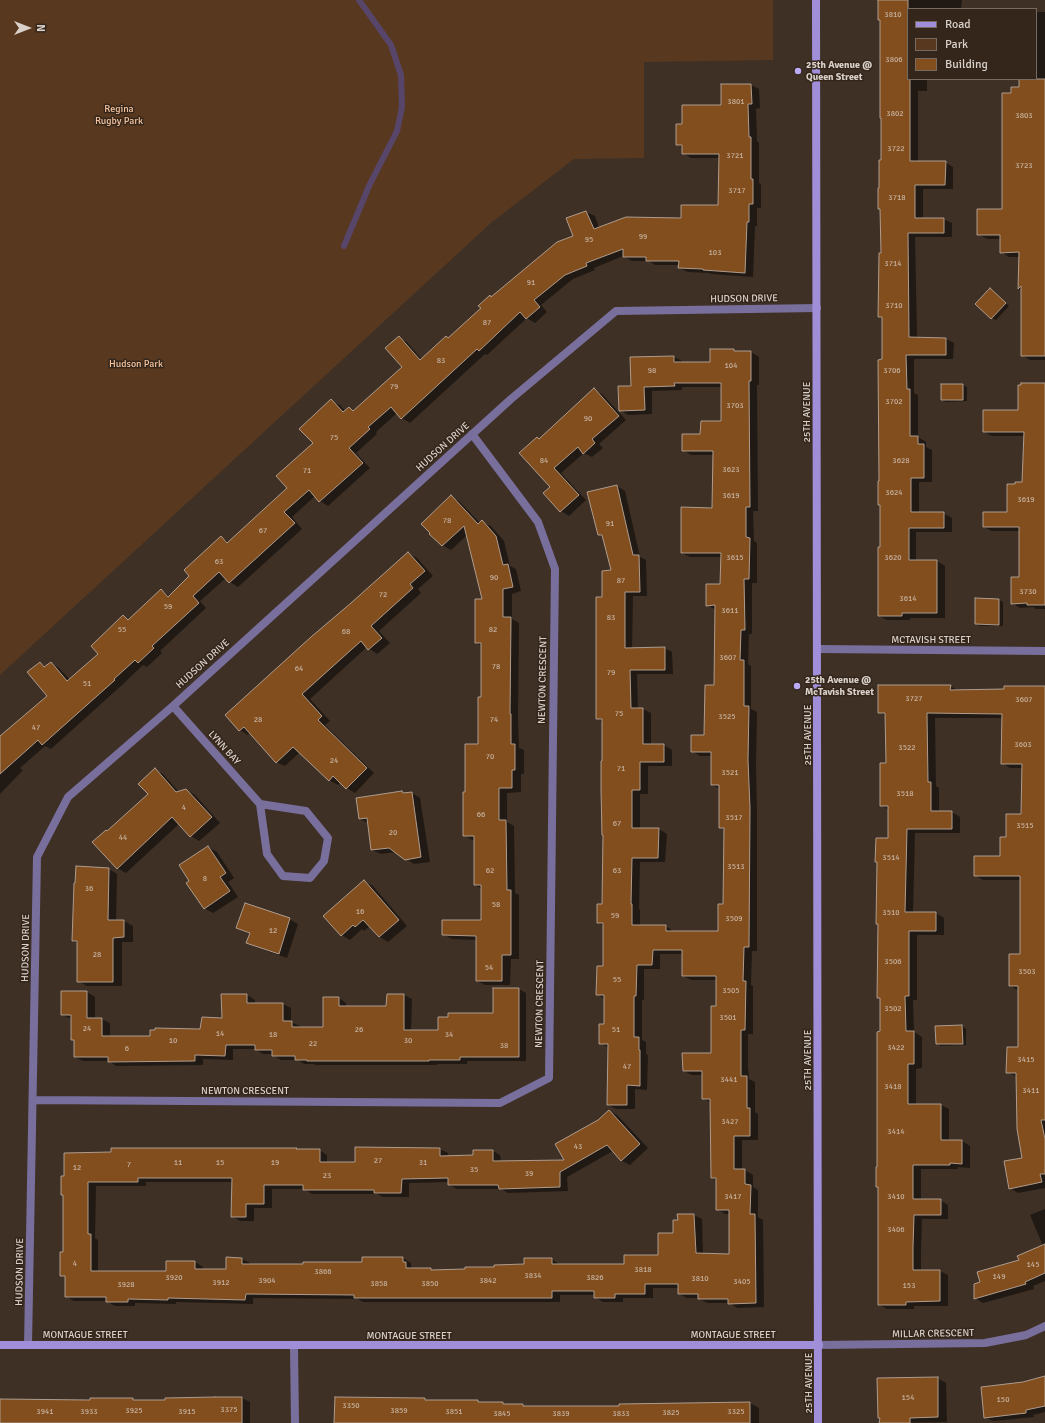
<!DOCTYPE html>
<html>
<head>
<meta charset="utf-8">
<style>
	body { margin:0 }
	#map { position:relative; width:1045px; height:1423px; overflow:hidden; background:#3e3025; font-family:Signika,sans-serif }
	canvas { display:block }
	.legend { position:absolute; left:907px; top:8px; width:130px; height:72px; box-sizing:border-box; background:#34261b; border:1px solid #766a61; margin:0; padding:5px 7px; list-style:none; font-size:12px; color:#dad1ca }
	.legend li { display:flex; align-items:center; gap:8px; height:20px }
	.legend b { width:20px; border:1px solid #766a61 }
	.north { position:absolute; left:8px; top:8px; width:40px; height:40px; -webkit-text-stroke:3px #34261b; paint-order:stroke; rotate:90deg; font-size:11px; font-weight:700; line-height:16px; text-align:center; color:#dad1ca }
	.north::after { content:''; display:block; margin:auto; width:14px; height:18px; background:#dad1ca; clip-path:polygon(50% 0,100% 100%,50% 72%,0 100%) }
</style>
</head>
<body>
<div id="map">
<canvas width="1045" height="1423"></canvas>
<ul class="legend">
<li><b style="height:5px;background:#a08fd8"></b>Road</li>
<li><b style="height:11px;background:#583920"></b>Park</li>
<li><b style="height:11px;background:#834e1d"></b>Building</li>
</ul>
<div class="north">N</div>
</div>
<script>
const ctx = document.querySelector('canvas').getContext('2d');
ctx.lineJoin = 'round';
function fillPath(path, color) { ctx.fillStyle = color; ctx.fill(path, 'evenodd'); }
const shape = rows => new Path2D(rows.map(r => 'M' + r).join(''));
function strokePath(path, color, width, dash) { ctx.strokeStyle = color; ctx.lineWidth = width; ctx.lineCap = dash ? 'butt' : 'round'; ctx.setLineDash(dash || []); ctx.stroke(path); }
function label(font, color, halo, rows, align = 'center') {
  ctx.font = font + ' Signika,sans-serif'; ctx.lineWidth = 3; ctx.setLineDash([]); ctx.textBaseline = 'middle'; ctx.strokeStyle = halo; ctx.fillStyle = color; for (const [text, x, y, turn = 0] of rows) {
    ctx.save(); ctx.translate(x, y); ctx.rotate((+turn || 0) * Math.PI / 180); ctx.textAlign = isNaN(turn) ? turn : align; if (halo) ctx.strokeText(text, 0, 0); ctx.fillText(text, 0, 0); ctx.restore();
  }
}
fillPath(shape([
	[0,0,773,0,773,60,644,62,644,158,574,159,492,222,0,675]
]), '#583920');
fillPath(shape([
	[879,0,962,0,961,9,908,9,908,79,927,79,927,91,918,91,918,162,945,162,953,167,953,189,923,189,923,219,943,219,952,223,952,237,915,237,917,338,946,339,954,343,953,359,914,359,914,393,918,395,918,437,926,442,926,447,932,450,932,482,919,482,919,513,943,513,952,518,952,532,916,532,916,561,937,561,945,566,945,618,910,618,910,620,887,620,879,616,881,506,879,505,883,360,883,319,879,317,882,254,882,119,881,118,881,21,879,20],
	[1036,12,1045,12,1045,360,1030,360,1022,355,1022,291,1019,289,1019,257,1009,257,1001,252,1001,239,987,239,978,234,1004,210,1012,94,1020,88,1020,79,1036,79],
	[722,85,751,85,759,89,760,108,756,109,757,141,759,143,759,183,761,184,761,208,757,208,757,226,755,226,753,277,712,274,709,273,688,272,679,268,679,265,655,265,649,261,632,261,623,256,594,268,595,270,573,279,541,305,547,312,535,323,527,318,487,355,485,354,410,423,402,418,397,413,376,432,377,434,356,453,370,468,328,506,320,501,315,496,292,517,302,529,238,587,230,582,226,578,200,601,206,608,160,651,162,653,147,667,143,665,122,685,51,749,45,746,20,768,23,770,0,794,0,744,49,696,40,663,46,667,51,663,59,668,70,680,99,654,123,616,129,620,161,590,170,596,191,576,222,538,229,542,288,488,315,444,331,401,340,405,346,412,349,408,354,411,403,367,399,338,407,342,422,360,446,337,449,338,482,308,492,298,574,237,586,212,595,216,599,228,682,219,719,206,720,158,691,158,683,153,683,148,677,144,683,125,722,106],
	[994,292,1009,306,996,320,992,318],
	[733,350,738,352,751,352,759,357,759,385,757,385,758,511,753,511,754,541,757,543,757,583,752,583,752,634,749,634,748,664,751,666,751,709,757,712,756,766,757,813,757,951,752,951,751,985,753,986,753,1034,748,1034,748,1066,749,1079,755,1082,755,1112,758,1114,758,1140,742,1140,742,1170,745,1170,753,1175,753,1187,758,1190,758,1217,763,1220,764,1307,737,1308,730,1303,707,1303,698,1298,687,1298,679,1294,679,1288,653,1288,653,1298,623,1298,623,1302,603,1302,595,1297,595,1295,560,1295,560,1302,363,1302,358,1299,253,1298,253,1304,176,1302,176,1304,135,1303,135,1306,115,1306,106,1301,74,1301,66,1296,66,1278,61,1275,64,1253,64,1196,62,1177,319,1150,327,1155,327,1163,356,1163,356,1148,440,1149,448,1153,448,1157,474,1156,493,1151,500,1155,501,1162,565,1161,598,1121,609,1111,617,1115,648,1148,630,1165,622,1161,613,1151,567,1177,568,1191,508,1193,501,1189,457,1189,449,1185,449,1182,409,1183,409,1197,383,1197,377,1194,312,1194,304,1189,272,1189,272,1208,254,1208,254,1221,240,1221,232,1216,232,1182,146,1182,146,1186,96,1186,95,1238,98,1240,98,1272,167,1272,195,1262,203,1267,203,1270,227,1270,227,1258,242,1259,250,1263,250,1265,304,1265,363,1263,403,1258,411,1263,411,1266,413,1269,431,1269,434,1271,495,1268,525,1265,525,1259,552,1259,560,1265,625,1265,659,1256,674,1234,679,1221,678,1215,694,1215,702,1219,703,1254,730,1255,730,1214,725,1214,717,1209,717,1181,712,1178,711,1103,703,1098,703,1075,692,1075,684,1071,712,1054,717,1007,717,980,691,980,683,976,683,954,660,954,660,969,644,969,644,1000,642,1000,642,1040,646,1042,646,1054,648,1055,647,1090,635,1089,635,1109,616,1109,608,1105,609,1048,600,1043,605,1025,605,999,597,994,604,967,604,926,598,923,603,905,603,722,597,718,603,598,612,571,604,537,599,535,617,486,625,491,640,557,646,560,647,596,633,596,632,648,664,648,672,652,673,674,637,674,638,709,643,709,651,713,651,745,664,745,672,750,672,766,648,766,648,794,640,794,640,829,659,829,667,834,665,862,640,862,639,909,640,910,640,926,666,926,674,932,720,932,724,905,725,830,720,827,720,789,712,785,712,756,700,756,692,751,705,736,715,686,716,610,707,605,721,585,722,557,690,557,682,553,713,509,714,455,691,455,683,450,701,435,722,422,722,387,682,387,682,390,652,391,652,414,628,415,620,410,632,387,674,357,682,361,682,363,711,363],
	[1045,384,1045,609,1036,609,1033,607,1020,608,1012,603,1020,578,1020,531,992,531,984,527,1008,513,1023,483,1025,436,992,436,984,432,1019,411],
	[963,385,967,387,967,401,946,402,942,400],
	[595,390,602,394,626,420,599,444,603,448,592,457,584,453,561,473,586,500,569,516,561,511,551,487,540,440],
	[451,496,459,501,480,523,482,522,491,526,504,541,510,566,516,569,521,591,512,594,512,619,519,623,518,719,519,748,524,750,524,774,521,774,521,792,507,793,507,822,514,826,515,893,519,895,519,959,511,959,510,985,485,985,477,981,477,940,452,939,443,934,482,921,482,889,475,885,475,840,472,840,464,835,466,793,479,745,482,698,482,646,476,643,483,600,467,535,451,550,442,545],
	[408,553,417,558,433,576,418,589,421,593,379,631,390,643,377,654,367,647,310,699,330,721,325,725,374,773,355,793,347,788,341,782,338,785,329,780,300,752,285,766,276,762,250,733,248,735,240,730,226,715],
	[999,600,1003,602,1003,626,980,626,976,624],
	[950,686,959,691,1005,690,1045,687,1045,1188,1018,1193,1010,1188,1023,1159,1017,1077,1007,1072,1019,1048,1019,991,1010,986,1021,955,1021,880,983,880,975,875,1001,857,1007,838,1022,815,1023,768,1010,768,1002,763,1003,718,935,718,936,786,939,788,939,812,952,812,960,817,960,833,915,833,913,913,936,913,944,918,944,935,917,935,917,1000,913,1000,914,1032,922,1037,922,1068,916,1069,916,1105,941,1105,949,1109,949,1141,962,1141,970,1146,970,1168,958,1167,958,1169,921,1169,921,1200,940,1200,948,1205,948,1219,922,1219,921,1252,921,1271,940,1271,948,1275,948,1306,914,1306,914,1309,887,1309,879,1305,878,1168,881,1032,881,999,878,998,879,925,877,923,889,839,889,810,881,805,887,764,886,716,879,712],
	[155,770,163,774,179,792,186,790,195,795,220,823,199,841,191,836,179,824,126,873,117,868,108,832,149,794],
	[402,792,405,794,412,793,420,798,430,862,414,864,396,852,381,854,372,850,368,823,360,819],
	[208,847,217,852,234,878,228,882,238,897,213,913,204,908,190,881],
	[109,869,117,874,116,921,124,921,133,926,133,942,122,942,122,986,87,986,78,981,78,944,73,941],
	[364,881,373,886,407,926,388,942,380,937,370,926,364,931,362,929,350,940,341,935],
	[289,919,298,924,287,958,256,947,248,943,251,934,237,928],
	[519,989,526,993,526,1061,467,1061,467,1064,437,1064,437,1065,316,1065,313,1064,304,1064,298,1060,281,1060,273,1055,273,1054,263,1054,255,1049,233,1049,233,1060,203,1059,203,1065,116,1066,109,1061,83,1061,75,1057,75,1041,72,1039,72,1019,62,1015,87,992,95,997,95,1019,102,1019,110,1023,110,1037,151,1037,201,1030,223,1019,247,995,255,1000,255,1004,283,1004,291,1008,291,1022,300,1026,300,1028,324,1028,339,998,346,1003,346,1007,387,1007,404,995,412,999,411,1031,439,1031,494,1014],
	[962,1026,966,1029,966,1045,941,1046,937,1044,936,1027],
	[1045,1209,1045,1281,1033,1286,1034,1289,983,1303,975,1298,981,1283,1043,1246,1030,1215],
	[1045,1377,1045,1412,1033,1415,1034,1417,993,1421,985,1417,1023,1383],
	[937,1378,946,1383,947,1422,879,1423,878,1379],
	[242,1398,250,1402,250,1423,0,1423,0,1402,91,1401,133,1399,136,1401,166,1401,166,1399],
	[424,1399,428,1401,477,1401,481,1403,503,1403,505,1405,523,1405,526,1407,620,1407,620,1405,750,1403,759,1408,759,1423,335,1423]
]), '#0007');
strokePath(shape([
	[344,246,369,186,397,131,402,107,401,75,391,45,359,0]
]), '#57466a', 6);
const building = shape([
	[878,0,908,0,908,79,910,79,910,161,946,161,945,185,915,185,915,218,944,218,944,233,908,233,909,337,946,338,946,355,906,355,907,389,910,389,910,436,918,436,918,444,924,444,924,478,911,478,911,512,944,512,944,528,909,528,909,560,937,560,937,613,902,613,902,616,878,616,878,547,880,547,880,505,878,505,878,481,879,481,878,360,882,359,882,317,878,317,879,253,881,253,880,209,878,209,878,188,879,188,879,160,881,160,881,118,880,118,880,20,878,20,878,0],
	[1019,79,1045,79,1045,356,1021,356,1021,286,1018,289,1019,252,1000,253,1000,235,977,235,977,209,1002,209,1002,93,1011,93,1011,87,1019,87,1019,79],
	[721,84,751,84,752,104,748,104,749,137,751,137,751,179,753,179,753,204,749,204,749,222,747,222,745,273,703,270,703,269,678,268,679,261,646,261,646,257,623,257,623,249,586,263,587,266,565,275,534,300,540,307,526,319,520,312,479,351,477,349,401,419,391,407,368,427,370,429,349,448,363,463,319,502,309,490,284,512,295,523,229,583,219,572,193,596,199,603,152,646,154,648,138,663,135,660,114,679,115,680,42,745,38,740,0,774,0,736,47,696,27,672,40,662,44,667,51,662,67,681,98,654,91,646,123,615,128,620,161,589,168,597,189,576,184,570,221,536,227,543,287,488,276,476,313,443,299,429,331,399,343,412,349,407,353,411,402,367,385,348,399,336,420,360,446,336,448,338,481,308,478,306,490,295,491,297,557,242,573,236,566,218,586,211,594,229,626,217,681,218,681,205,718,205,719,154,682,154,682,145,676,145,676,124,682,124,682,105,721,105,721,84],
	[990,288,1006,303,991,319,975,304,990,288],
	[710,349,734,349,734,351,751,351,751,381,749,381,750,507,746,507,746,537,750,538,749,579,744,579,745,630,741,630,740,660,744,660,744,706,749,706,748,760,750,808,749,947,744,947,743,981,746,981,745,1030,741,1030,741,1076,747,1076,747,1108,750,1108,750,1136,734,1136,734,1169,745,1169,745,1184,751,1185,750,1214,755,1214,756,1303,728,1304,728,1299,698,1299,698,1294,678,1294,678,1284,645,1284,645,1294,615,1294,615,1298,594,1298,594,1291,552,1291,552,1298,354,1298,354,1295,246,1294,245,1300,168,1298,168,1300,128,1299,128,1302,106,1302,106,1297,65,1297,65,1276,60,1276,60,1252,63,1252,63,1195,61,1195,61,1176,64,1176,64,1153,111,1152,111,1148,297,1148,296,1149,320,1149,320,1162,355,1162,355,1147,440,1148,440,1156,473,1155,473,1150,493,1150,493,1161,564,1160,555,1144,598,1120,609,1110,640,1144,621,1161,607,1145,560,1172,560,1187,499,1189,498,1185,448,1185,448,1178,402,1179,401,1193,374,1193,374,1190,303,1190,303,1185,264,1185,264,1204,246,1204,246,1217,231,1217,232,1178,138,1178,138,1182,88,1182,88,1234,91,1234,91,1271,166,1271,166,1261,195,1261,195,1269,226,1269,226,1257,242,1258,242,1264,303,1264,303,1262,362,1262,362,1257,403,1257,403,1262,406,1262,406,1268,431,1268,431,1270,465,1269,465,1267,494,1267,494,1265,524,1264,524,1258,552,1258,552,1264,624,1264,624,1255,658,1255,658,1233,673,1233,673,1220,678,1220,677,1214,694,1214,696,1253,729,1254,729,1210,716,1210,716,1178,711,1178,710,1099,702,1099,702,1071,683,1071,682,1053,711,1053,711,1006,716,1006,716,976,682,976,682,950,653,950,652,965,637,965,636,996,634,996,634,1037,639,1037,639,1050,640,1050,640,1086,627,1085,627,1105,607,1105,608,1044,599,1044,599,1024,604,1024,604,995,596,995,597,966,603,966,603,923,597,923,597,904,602,904,603,835,602,835,601,790,601,761,602,761,602,719,596,719,596,597,602,597,602,571,611,570,602,535,598,535,587,492,617,485,633,555,639,555,640,592,625,592,625,648,665,647,665,670,630,670,631,708,643,708,643,744,664,744,664,762,640,762,640,790,632,790,632,828,659,828,658,858,632,858,631,904,632,904,632,925,666,925,666,931,718,931,718,904,723,904,724,828,719,828,719,785,711,785,711,752,691,752,691,735,704,735,705,685,714,685,715,605,706,606,706,584,720,584,721,553,681,553,681,507,712,508,713,451,682,451,682,434,700,434,701,421,721,421,721,383,674,383,675,386,644,387,645,410,619,411,618,386,631,386,630,357,674,356,674,362,710,362,710,349],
	[1021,383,1045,383,1045,605,1027,605,1027,603,1011,604,1011,577,1019,577,1019,527,983,527,983,512,1007,512,1007,484,1015,484,1015,482,1022,482,1024,432,983,432,983,410,1018,410,1018,385,1021,385,1021,383],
	[941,384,963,384,963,400,941,400,941,384],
	[594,388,619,416,592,439,595,443,583,454,578,447,554,468,579,495,560,512,543,493,550,487,519,453,537,437,539,439,594,388],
	[451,495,478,524,482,520,496,536,503,565,508,564,513,587,503,589,503,617,511,617,510,714,511,714,511,744,515,744,515,770,512,770,512,788,499,788,499,820,506,820,507,890,511,890,511,955,502,955,502,981,476,981,476,936,442,935,442,920,481,920,481,885,474,885,474,836,463,836,463,792,465,792,465,744,478,744,478,697,481,697,481,643,475,643,475,599,482,599,464,526,442,546,429,534,430,533,421,524,451,495],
	[408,552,425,571,410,584,413,588,371,626,382,638,368,650,361,641,302,694,322,716,318,720,367,768,346,789,333,776,329,781,293,747,276,763,244,727,239,731,225,715,311,637,351,603,408,552],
	[975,598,999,599,999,625,975,624,975,598],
	[878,685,951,685,950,690,1004,689,1004,686,1045,686,1045,1120,1041,1120,1045,1139,1045,1174,1040,1174,1042,1182,1009,1189,1004,1161,1022,1158,1017,1129,1016,1073,1006,1073,1007,1047,1018,1047,1018,986,1009,986,1009,954,1020,954,1020,876,974,876,974,856,1000,856,1000,837,1006,837,1006,814,1021,814,1022,764,1001,764,1002,714,927,713,928,782,931,782,931,811,952,811,952,829,907,829,905,912,936,912,936,931,909,931,909,996,905,996,906,1031,914,1031,914,1064,908,1064,908,1104,941,1104,941,1140,962,1140,962,1164,950,1163,950,1165,913,1165,913,1199,941,1199,941,1215,914,1215,913,1247,913,1270,940,1270,940,1301,906,1302,906,1305,878,1305,878,1187,876,1187,876,1167,877,1167,877,1032,880,1031,880,998,877,998,878,924,876,924,877,862,875,862,876,838,888,838,888,806,880,806,880,763,886,763,885,713,878,713,878,685],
	[155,768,176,792,186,789,212,817,190,837,172,817,117,869,92,842,106,830,107,831,148,794,138,784,155,768],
	[402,791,403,793,412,792,421,857,405,860,389,848,371,850,367,818,359,819,356,798,402,791],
	[208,846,226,873,220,877,230,891,204,909,186,883,189,881,179,865,208,846],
	[76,866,109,868,108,920,124,920,124,937,113,938,113,982,77,982,77,941,72,941,74,883,75,883,76,866],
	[364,880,399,920,379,937,363,920,355,927,353,925,341,936,323,916,364,880],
	[245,903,290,918,279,954,246,943,250,933,236,928,245,903],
	[493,988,519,988,519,1057,460,1057,460,1060,429,1060,429,1061,307,1061,307,1060,295,1060,295,1056,272,1056,272,1050,255,1050,255,1045,226,1045,225,1056,195,1055,195,1061,108,1062,108,1057,74,1057,74,1040,71,1040,71,1015,61,1015,61,991,87,991,87,1018,102,1018,102,1036,150,1036,150,1030,155,1030,155,1028,200,1029,202,1017,222,1018,221,994,247,994,247,1003,283,1003,283,1021,292,1021,292,1027,323,1027,323,997,339,997,339,1006,386,1006,387,994,404,994,404,1030,438,1030,438,1017,448,1017,448,1013,493,1013,493,988],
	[962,1025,963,1044,936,1044,935,1026,962,1025],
	[1045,1244,1045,1273,1025,1282,1026,1284,974,1299,974,1284,980,1282,977,1272,1019,1260,1017,1256,1045,1244],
	[1045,1376,1045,1406,1026,1410,1026,1413,984,1418,981,1387,1023,1382,1045,1376],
	[938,1377,938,1417,910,1418,910,1423,879,1423,880,1418,878,1418,877,1378,938,1377],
	[215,1397,242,1397,242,1423,0,1423,0,1399,90,1400,90,1398,133,1398,133,1400,165,1400,165,1398,215,1397],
	[335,1397,425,1398,425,1400,478,1400,478,1402,503,1402,503,1404,523,1404,523,1406,619,1406,619,1404,750,1402,750,1423,334,1423,335,1397]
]);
fillPath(building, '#834e1d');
strokePath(building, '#ad9c8f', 1);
strokePath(shape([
	[818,649,1045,651],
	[173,706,260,804,267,854,283,876,310,878,324,861,328,838,306,811,260,804],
	[33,1100,500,1103,549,1078,555,569,538,522,472,434],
	[28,1345,37,857,68,797,173,706,511,399,616,311,817,308],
	[819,1345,985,1343,1026,1335,1045,1326],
	[294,1346,295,1423]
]), '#796f9c', 8);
strokePath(shape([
	[816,0,818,1423],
	[0,1345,819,1345]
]), '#a08fd8', 8);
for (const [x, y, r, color] of [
	[798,71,4,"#bbaaf6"],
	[797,686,4,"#bbaaf6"]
]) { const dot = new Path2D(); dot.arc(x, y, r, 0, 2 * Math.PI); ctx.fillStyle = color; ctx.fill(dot); strokePath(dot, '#34261b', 1.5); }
label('8px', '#c4b09f', null, [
	["3810",893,15],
	["3806",894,60],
	["3801",736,102],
	["3802",895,114],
	["3803",1024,116],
	["3722",896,149],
	["3721",735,156],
	["3723",1024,166],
	["3717",737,191],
	["3718",897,198],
	["99",643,237],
	["95",589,240],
	["103",715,253],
	["3714",893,264],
	["91",531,283],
	["3710",894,306],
	["87",487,323],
	["83",441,361],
	["104",731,366],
	["98",652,371],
	["3706",892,371],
	["79",394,387],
	["3702",894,402],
	["3703",735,406],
	["90",588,419],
	["75",334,438],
	["84",544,461],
	["3628",901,461],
	["3623",731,470],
	["71",307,471],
	["3624",894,493],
	["3619",731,496],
	["3619",1026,500],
	["78",447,521],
	["91",610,524],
	["67",263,531],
	["3615",735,558],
	["3620",893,558],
	["63",219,562],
	["90",494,578],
	["87",621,581],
	["3730",1028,592],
	["72",383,595],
	["3614",908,599],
	["59",168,607],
	["3611",730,611],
	["83",611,618],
	["55",122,630],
	["82",493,630],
	["68",346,632],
	["3607",728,658],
	["78",496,667],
	["64",299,669],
	["79",611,673],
	["51",87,684],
	["3727",914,699],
	["3607",1024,700],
	["75",619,714],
	["3525",727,717],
	["28",258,720],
	["74",494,720],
	["47",36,728],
	["3603",1023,745],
	["3522",907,748],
	["70",490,757],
	["24",334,761],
	["71",621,769],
	["3521",730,773],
	["3518",905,794],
	["4",184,808],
	["66",481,815],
	["3517",734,818],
	["67",617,824],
	["3515",1025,826],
	["20",393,833],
	["44",123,838],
	["3514",891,858],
	["3513",736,867],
	["62",490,871],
	["63",617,871],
	["8",205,879],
	["36",89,889],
	["58",496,905],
	["16",360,912],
	["3510",891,913],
	["59",615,916],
	["3509",734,919],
	["12",273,931],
	["28",97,955],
	["3506",893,962],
	["54",489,968],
	["3503",1027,972],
	["55",617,980],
	["3505",731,991],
	["3502",893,1009],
	["3501",728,1018],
	["24",87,1029],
	["26",359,1030],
	["51",616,1030],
	["14",220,1034],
	["18",273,1035],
	["34",449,1035],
	["10",173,1041],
	["30",408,1041],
	["22",313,1044],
	["38",504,1046],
	["3422",896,1048],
	["6",127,1049],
	["3415",1026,1060],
	["47",627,1067],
	["3441",729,1080],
	["3418",893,1087],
	["3411",1031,1091],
	["3427",730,1122],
	["3414",896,1132],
	["43",578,1147],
	["27",378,1161],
	["11",178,1163],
	["15",220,1163],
	["19",275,1163],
	["31",423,1163],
	["7",129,1165],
	["12",77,1168],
	["35",474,1170],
	["39",529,1174],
	["23",327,1176],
	["3417",733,1197],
	["3410",896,1197],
	["3406",896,1230],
	["4",75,1264],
	["145",1033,1265],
	["3818",643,1270],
	["3866",323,1272],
	["3834",533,1276],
	["149",999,1277],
	["3920",174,1278],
	["3826",595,1278],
	["3810",700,1279],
	["3904",267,1281],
	["3842",488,1281],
	["3405",742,1282],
	["3912",221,1283],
	["3858",379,1284],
	["3850",430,1284],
	["3928",126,1285],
	["153",909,1286],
	["154",908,1398],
	["150",1003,1400],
	["3350",351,1406],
	["3375",229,1410],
	["3925",134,1411],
	["3859",399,1411],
	["3941",45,1412],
	["3933",89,1412],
	["3915",187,1412],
	["3851",454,1412],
	["3325",736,1412],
	["3825",671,1413],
	["3845",502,1414],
	["3839",561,1414],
	["3833",621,1414]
]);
label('bold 10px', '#dad1ca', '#34261b', [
	["25th Avenue @",806,65],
	["Queen Street",806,77],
	["25th Avenue @",805,680],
	["McTavish Street",805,692]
], 'left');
label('10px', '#f5c49f', '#34261b', [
	["Regina",119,109],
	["Rugby Park",119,121],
	["Hudson Park",136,364]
]);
label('10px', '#dad1ca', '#34261b', [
	["HUDSON DRIVE",744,299,-1],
	["25TH AVENUE",807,412,-90],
	["HUDSON DRIVE",443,447,-42],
	["MCTAVISH STREET",931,640],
	["HUDSON DRIVE",203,664,-42],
	["NEWTON CRESCENT",543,680,-89],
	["25TH AVENUE",808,735,-90],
	["LYNN BAY",224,748,48],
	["HUDSON DRIVE",26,948,-89],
	["NEWTON CRESCENT",540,1004,-89],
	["25TH AVENUE",808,1060,-90],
	["NEWTON CRESCENT",245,1091],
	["HUDSON DRIVE",20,1272,-89],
	["MILLAR CRESCENT",933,1334,-1],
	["MONTAGUE STREET",85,1335],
	["MONTAGUE STREET",733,1335],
	["MONTAGUE STREET",409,1336],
	["25TH AVENUE",809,1383,-90]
]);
</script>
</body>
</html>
